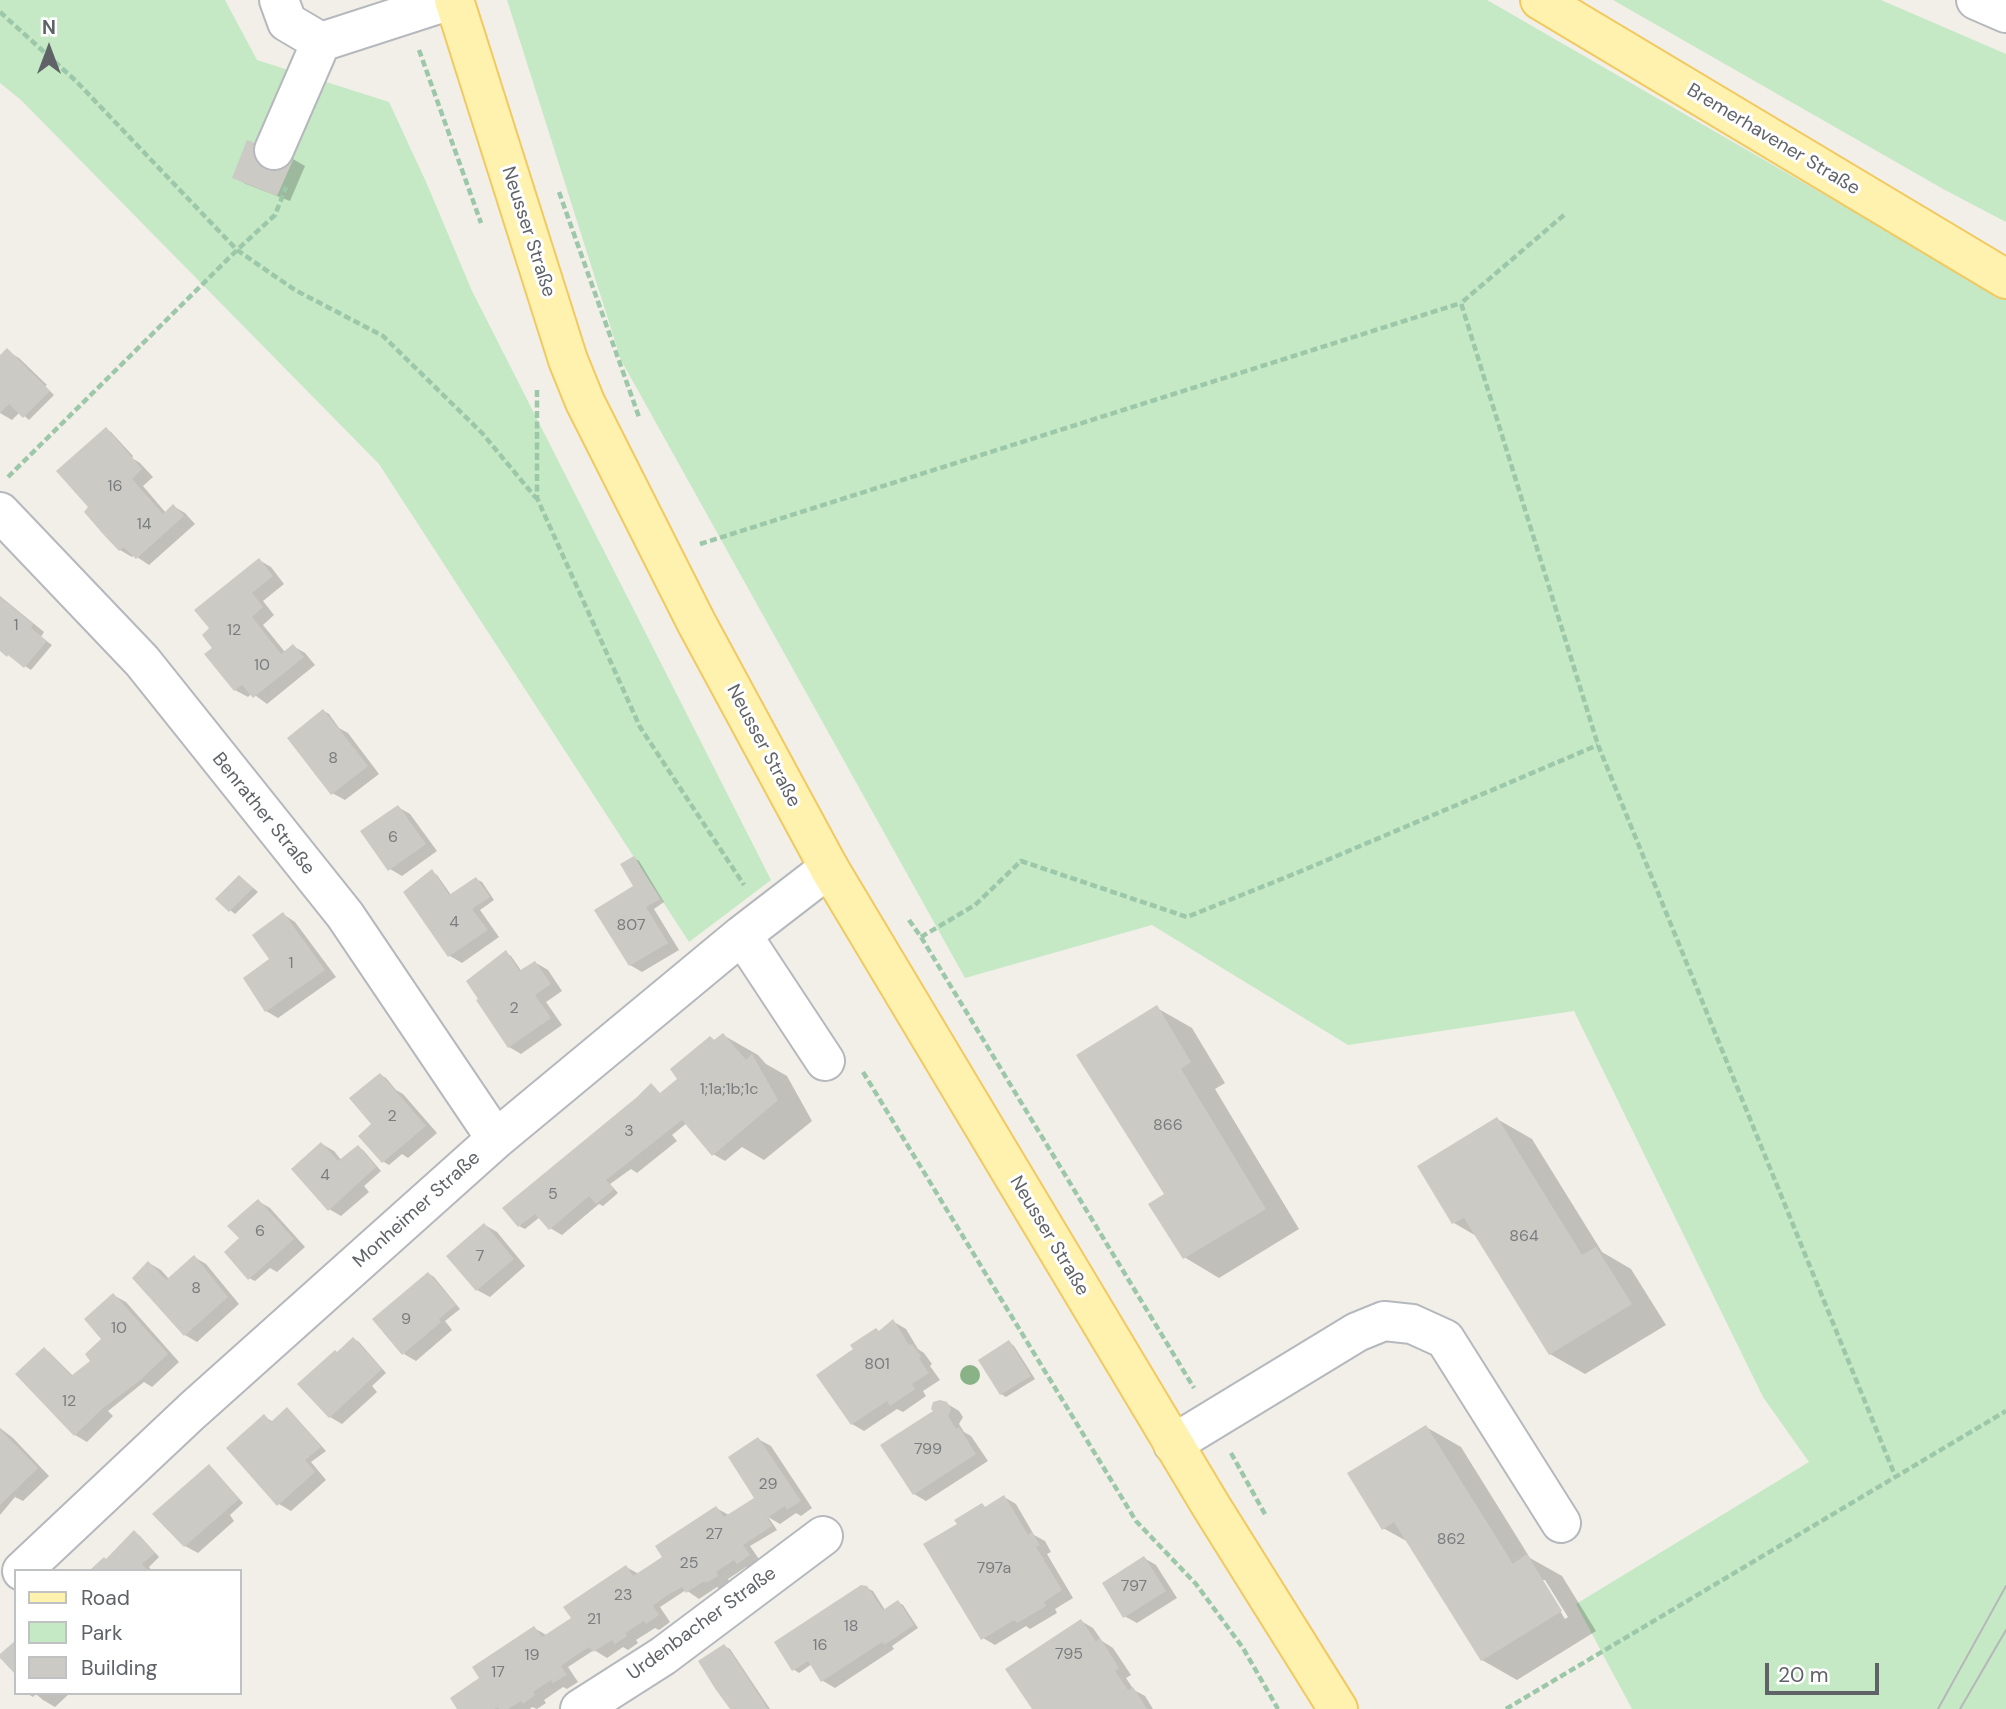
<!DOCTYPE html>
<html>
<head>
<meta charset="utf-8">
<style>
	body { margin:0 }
	#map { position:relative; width:2006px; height:1709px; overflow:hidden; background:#f1efe8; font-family:"DM Sans",sans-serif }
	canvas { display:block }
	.legend { position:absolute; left:14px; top:1569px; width:228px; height:126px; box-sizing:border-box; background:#fff; border:2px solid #bfc1c3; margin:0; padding:9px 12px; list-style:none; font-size:21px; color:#5f6368 }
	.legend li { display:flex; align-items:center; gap:14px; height:35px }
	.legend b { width:35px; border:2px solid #bfc1c3 }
	.north { position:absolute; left:14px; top:14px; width:70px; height:70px; -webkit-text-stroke:5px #fff; paint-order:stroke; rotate:0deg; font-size:19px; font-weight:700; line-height:28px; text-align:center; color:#5f6368 }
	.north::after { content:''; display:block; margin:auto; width:24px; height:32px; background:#5f6368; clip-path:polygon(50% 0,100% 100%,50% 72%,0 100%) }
	.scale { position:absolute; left:1765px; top:1663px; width:114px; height:32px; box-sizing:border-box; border:4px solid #5f6368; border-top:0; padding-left:9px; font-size:21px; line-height:24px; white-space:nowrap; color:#5f6368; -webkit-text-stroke:5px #fff; paint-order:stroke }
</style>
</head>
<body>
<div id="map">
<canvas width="2006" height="1709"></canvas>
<ul class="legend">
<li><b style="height:9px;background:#fff2af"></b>Road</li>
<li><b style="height:19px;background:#c5e8c5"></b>Park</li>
<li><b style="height:19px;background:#cccac5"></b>Building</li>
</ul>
<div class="north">N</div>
<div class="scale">20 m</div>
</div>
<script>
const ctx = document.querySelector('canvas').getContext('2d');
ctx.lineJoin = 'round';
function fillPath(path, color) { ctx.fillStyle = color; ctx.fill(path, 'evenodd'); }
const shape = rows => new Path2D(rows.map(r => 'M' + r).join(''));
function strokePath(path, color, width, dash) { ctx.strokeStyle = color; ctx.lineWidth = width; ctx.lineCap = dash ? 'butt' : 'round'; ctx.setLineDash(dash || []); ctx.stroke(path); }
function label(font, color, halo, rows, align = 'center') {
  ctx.font = font + ' "DM Sans",sans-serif'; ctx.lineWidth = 6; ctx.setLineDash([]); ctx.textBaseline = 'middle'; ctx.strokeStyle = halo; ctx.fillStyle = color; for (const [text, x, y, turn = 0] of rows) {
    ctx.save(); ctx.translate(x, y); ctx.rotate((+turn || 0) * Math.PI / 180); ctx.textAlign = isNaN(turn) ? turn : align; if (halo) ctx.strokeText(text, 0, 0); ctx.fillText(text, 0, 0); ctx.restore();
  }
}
fillPath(shape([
	[0,0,225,0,257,60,389,102,427,184,472,291,771,880,689,942,379,464,21,100,0,83],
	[507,0,1487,0,1889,232,2006,296,2006,1709,1632,1709,1576,1604,1809,1462,1763,1397,1574,1011,1348,1045,1152,925,965,978,621,360],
	[1613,0,1881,0,2006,54,2006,222,1945,190]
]), '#c5e8c5');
fillPath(shape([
	[293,159,305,166,290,201,246,184,234,177],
	[7,351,19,358,47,385,45,386,54,395,29,420,20,412,12,420,0,413,0,358],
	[106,429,111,432,133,456,132,458,140,463,153,477,143,486,166,513,173,506,185,513,195,524,149,565,134,555,132,557,120,550,91,507],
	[259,560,271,567,284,584,263,601,274,615,263,625,285,652,293,646,305,653,315,665,267,704,252,693,248,697,235,690,215,648],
	[0,596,44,632,41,637,52,645,31,670,0,649],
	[324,711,329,714,339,728,348,733,379,774,345,800,332,793],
	[398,807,410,814,437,851,402,876,390,869],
	[634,858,639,861,664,902,654,909,679,950,642,972,630,965],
	[432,872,437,875,451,895,476,879,482,882,494,900,480,910,499,937,462,963,450,956,421,914],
	[244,880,258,892,235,914,230,910],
	[283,914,295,922,336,977,278,1018,266,1011,271,959],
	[506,953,511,956,522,972,536,963,548,970,562,991,546,1002,562,1025,521,1054,509,1047],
	[1157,1008,1192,1028,1225,1083,1215,1089,1299,1229,1219,1278,1184,1257,1166,1195],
	[723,1035,758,1055,766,1064,787,1076,812,1121,764,1160,742,1147,725,1161,713,1154,687,1123,672,1135,677,1141,637,1173,631,1169,610,1184,618,1193,603,1206,599,1204,562,1235,550,1228,540,1217,525,1229,519,1226,651,1086,661,1094,677,1081,711,1038,716,1041],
	[381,1075,386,1078,396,1090,403,1094,437,1133,408,1158,402,1154,389,1165,384,1162,361,1136,371,1127],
	[1497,1119,1532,1139,1602,1252,1631,1269,1666,1325,1585,1374,1550,1354,1478,1237,1454,1223],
	[322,1144,334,1151,342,1161,358,1147,363,1150,381,1171,364,1186,369,1192,341,1216,329,1209],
	[258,1201,270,1208,305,1247,277,1272,270,1268,255,1281,249,1278,241,1239],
	[485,1225,497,1232,525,1266,490,1297,477,1290],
	[194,1257,206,1264,239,1304,197,1342,185,1335,149,1263,161,1270,169,1279],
	[429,1274,434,1277,460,1309,445,1321,452,1330,416,1361,404,1354],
	[113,1295,126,1302,179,1362,152,1387,144,1382,108,1411,113,1416,87,1442,75,1435,44,1349,49,1352,73,1376,93,1361,104,1339],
	[894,1322,906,1329,918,1349,924,1353,932,1364,930,1366,940,1380,923,1391,926,1396,903,1412,897,1409,864,1431,852,1424,880,1332],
	[354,1339,359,1342,386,1373,372,1386,377,1392,342,1424,330,1417,338,1353],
	[1009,1342,1014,1346,1035,1379,1006,1397,1001,1394],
	[946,1403,959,1411,963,1417,959,1424,964,1432,971,1436,988,1461,926,1501,914,1494],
	[287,1410,292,1413,326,1451,311,1462,326,1480,291,1511,279,1504,264,1417,274,1422],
	[1426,1427,1461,1447,1530,1558,1562,1576,1596,1631,1517,1680,1482,1660,1410,1543,1383,1528],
	[1541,1580,1545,1580,1568,1617,1565,1619],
	[0,1428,13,1438,49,1476,23,1501,15,1497,0,1515],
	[758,1439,771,1446,812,1508,801,1516,796,1513,780,1524,768,1517,777,1530,750,1546,761,1562,750,1570,746,1567,728,1579,730,1583,720,1589,717,1587,699,1599,686,1590,660,1607,670,1622,659,1630,655,1628,636,1640,638,1643,628,1650,623,1647,607,1658,594,1650,568,1667,578,1682,567,1689,563,1687,544,1700,546,1703,537,1709,532,1707,530,1709,459,1709,479,1680,534,1628,548,1636,571,1620,626,1567,639,1574,664,1557,716,1508,729,1515,760,1503],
	[209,1467,214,1470,243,1503,230,1515,234,1521,198,1553,185,1546,155,1514],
	[1004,1497,1016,1504,1034,1535,1045,1541,1051,1552,1047,1554,1073,1598,1055,1609,1057,1613,1030,1629,1026,1626,995,1645,983,1638,959,1524,982,1505,987,1508],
	[134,1532,140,1536,159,1557,149,1567,152,1571,96,1571],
	[1144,1558,1156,1565,1177,1598,1137,1623,1124,1616],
	[867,1588,873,1591,885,1610,898,1602,903,1605,918,1628,892,1646,894,1649,835,1688,823,1681,812,1664,799,1673,793,1669],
	[1081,1621,1093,1628,1102,1641,1113,1648,1131,1675,1126,1678,1134,1690,1145,1696,1153,1709,1034,1709],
	[724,1646,730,1649,770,1709,732,1709],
	[26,1693,70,1693,55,1707,43,1700,36,1694,33,1697]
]), '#0003');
fillPath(shape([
	[247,140,294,158,277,196,232,178],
	[7,348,50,391,23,418,9,404,0,413,0,355],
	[106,427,142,469,132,479,146,495,163,514,173,504,184,516,136,559,124,547,119,551,103,534,84,512,88,507,56,471],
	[259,558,273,576,252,593,263,607,252,617,281,654,293,644,304,657,253,698,242,685,234,691,204,654,212,648,202,635,209,628,194,610],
	[0,597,33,624,31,628,47,641,24,668,8,655,7,657,0,651],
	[323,709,368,766,331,795,287,738],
	[398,805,426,844,388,871,360,831],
	[634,856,660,899,646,907,668,943,629,966,594,910,633,886,620,864],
	[432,869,449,895,476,877,490,897,472,909,488,930,448,957,403,892],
	[239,875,253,888,229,912,215,899],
	[283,912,325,970,265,1012,243,978,269,959,252,935],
	[506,950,519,971,535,961,551,984,535,995,551,1018,508,1048,476,1000,478,999,466,981],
	[1157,1005,1191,1062,1181,1069,1266,1209,1183,1259,1148,1204,1164,1194,1076,1055],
	[723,1033,746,1060,752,1054,778,1100,712,1156,682,1120,606,1180,614,1189,596,1204,589,1196,549,1230,535,1214,518,1227,502,1208,637,1097,651,1083,660,1093,677,1079,670,1069,710,1036,714,1040],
	[380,1073,426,1126,382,1163,358,1136,371,1124,349,1098],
	[1497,1117,1582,1255,1596,1247,1632,1304,1549,1355,1464,1218,1452,1224,1417,1166],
	[321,1142,338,1161,358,1145,376,1167,328,1211,291,1169],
	[258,1199,294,1239,248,1280,224,1252,239,1238,227,1226],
	[484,1223,514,1259,476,1291,446,1256],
	[194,1255,228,1297,184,1336,132,1278,148,1261,166,1280],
	[428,1272,456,1305,439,1319,441,1322,402,1355,372,1319],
	[113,1293,168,1354,139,1381,102,1409,74,1436,15,1374,44,1347,71,1376,90,1361,85,1354,101,1339,84,1319],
	[893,1319,909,1345,912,1344,921,1356,919,1358,929,1373,912,1384,915,1389,890,1406,887,1401,851,1425,816,1375,853,1349,850,1345,876,1328,879,1331],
	[353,1337,382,1369,329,1418,297,1384,335,1350,337,1352],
	[1009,1340,1031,1376,1000,1395,978,1360],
	[940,1400,947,1402,951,1409,948,1416,956,1429,959,1427,976,1454,913,1495,880,1445,933,1411,931,1409,933,1402],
	[287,1407,321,1447,305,1460,315,1472,277,1506,226,1448,264,1414,271,1422],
	[1426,1425,1513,1564,1527,1554,1562,1611,1481,1661,1394,1522,1382,1530,1347,1473],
	[0,1429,38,1468,0,1505],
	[758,1437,801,1501,787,1510,785,1506,767,1518,772,1526,743,1545,750,1555,737,1564,734,1560,716,1572,718,1576,706,1583,704,1581,686,1593,682,1587,666,1596,653,1606,659,1615,646,1624,644,1621,625,1633,627,1636,615,1644,612,1640,593,1652,589,1647,575,1656,561,1666,567,1675,553,1683,551,1680,533,1692,535,1695,523,1704,521,1701,508,1709,499,1709,498,1707,494,1709,457,1709,450,1698,479,1678,472,1667,534,1626,542,1637,571,1618,563,1607,626,1565,633,1576,647,1567,662,1557,655,1546,716,1506,724,1517,754,1498,728,1457],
	[209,1464,239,1499,184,1547,152,1514],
	[1004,1495,1028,1535,1032,1532,1040,1545,1036,1547,1062,1590,1044,1602,1046,1606,1017,1623,1014,1620,981,1640,923,1544,957,1524,954,1520,982,1503,985,1507],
	[134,1530,155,1553,142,1564,148,1571,93,1571,91,1569,104,1557,106,1559],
	[1144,1556,1166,1591,1123,1618,1102,1583],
	[861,1585,867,1586,883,1610,898,1600,914,1625,884,1645,882,1642,821,1682,808,1661,792,1671,774,1642],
	[1081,1619,1096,1642,1100,1638,1119,1668,1115,1671,1128,1690,1133,1687,1147,1709,1032,1709,1005,1669],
	[16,1640,16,1675,0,1658,0,1654],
	[724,1644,734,1657,768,1709,730,1709,716,1690,698,1661]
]), '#cccac5');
const minor = shape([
	[279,0,287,22,321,42,451,0],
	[1976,0,2006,13],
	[274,150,321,42],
	[0,512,142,661,345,915,496,1139],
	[742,935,825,1061],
	[1173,1444,1357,1332,1384,1321,1412,1324,1445,1339,1561,1523],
	[22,1571,192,1411,496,1139,742,935,829,868],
	[580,1709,663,1656,823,1536]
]);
const major = shape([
	[454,0,568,360,585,402,696,622,829,868,1211,1506,1338,1709],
	[1540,0,2006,279]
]);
strokePath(minor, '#b5b8bc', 42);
strokePath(major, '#f2c960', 42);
strokePath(shape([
	[0,12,76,81,237,250,295,290,383,336,482,433,536,498],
	[419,50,481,223],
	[559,192,639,417],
	[1564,215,1461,303,1598,745,1896,1478],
	[537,390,537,498,640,727,744,885],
	[8,477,237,250,275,215,286,187],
	[700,544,1461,303],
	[909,920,921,937,1194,1388],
	[921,937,975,905,1021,861,1187,917,1299,872,1598,745],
	[863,1072,1136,1521,1196,1584,1243,1648,1278,1709],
	[1231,1453,1266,1516],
	[1506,1709,2006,1411]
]), '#9cc7a9', 4.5, [7, 3.5]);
strokePath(minor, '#fff', 38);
strokePath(major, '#fff2af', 38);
strokePath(shape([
	[1938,1709,2006,1586],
	[1960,1709,2006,1630]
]), '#b6b7b8', 2);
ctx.fillStyle = '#89b387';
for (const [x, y] of [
	[970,1375]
]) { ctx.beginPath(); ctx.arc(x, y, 10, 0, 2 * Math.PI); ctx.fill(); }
label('16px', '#7a7d7f', null, [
	["16",115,487],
	["14",144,525],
	["1",16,626],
	["12",234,631],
	["10",262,666],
	["8",333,759],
	["6",393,838],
	["4",454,923],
	["807",631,926],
	["1",291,964],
	["2",514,1009],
	["1;1a;1b;1c",729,1090],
	["2",392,1117],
	["866",1168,1126],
	["3",629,1132],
	["4",325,1176],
	["5",553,1195],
	["6",260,1232],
	["864",1524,1237],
	["7",480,1257],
	["8",196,1289],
	["9",406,1320],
	["10",119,1329],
	["801",877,1365],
	["12",69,1402],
	["799",928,1450],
	["29",768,1485],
	["27",714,1535],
	["862",1451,1540],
	["25",689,1564],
	["797a",994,1569],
	["797",1134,1587],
	["23",623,1596],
	["21",594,1620],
	["18",851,1627],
	["16",820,1646],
	["795",1069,1655],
	["19",532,1656],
	["17",498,1673]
]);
label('19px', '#5f6368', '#fff', [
	["Bremerhavener Straße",1773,140,31],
	["Neusser Straße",528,232,72],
	["Neusser Straße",763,746,62],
	["Benrather Straße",263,814,51],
	["Monheimer Straße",417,1210,-42],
	["Neusser Straße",1049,1236,59],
	["Urdenbacher Straße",702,1624,-36]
]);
</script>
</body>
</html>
